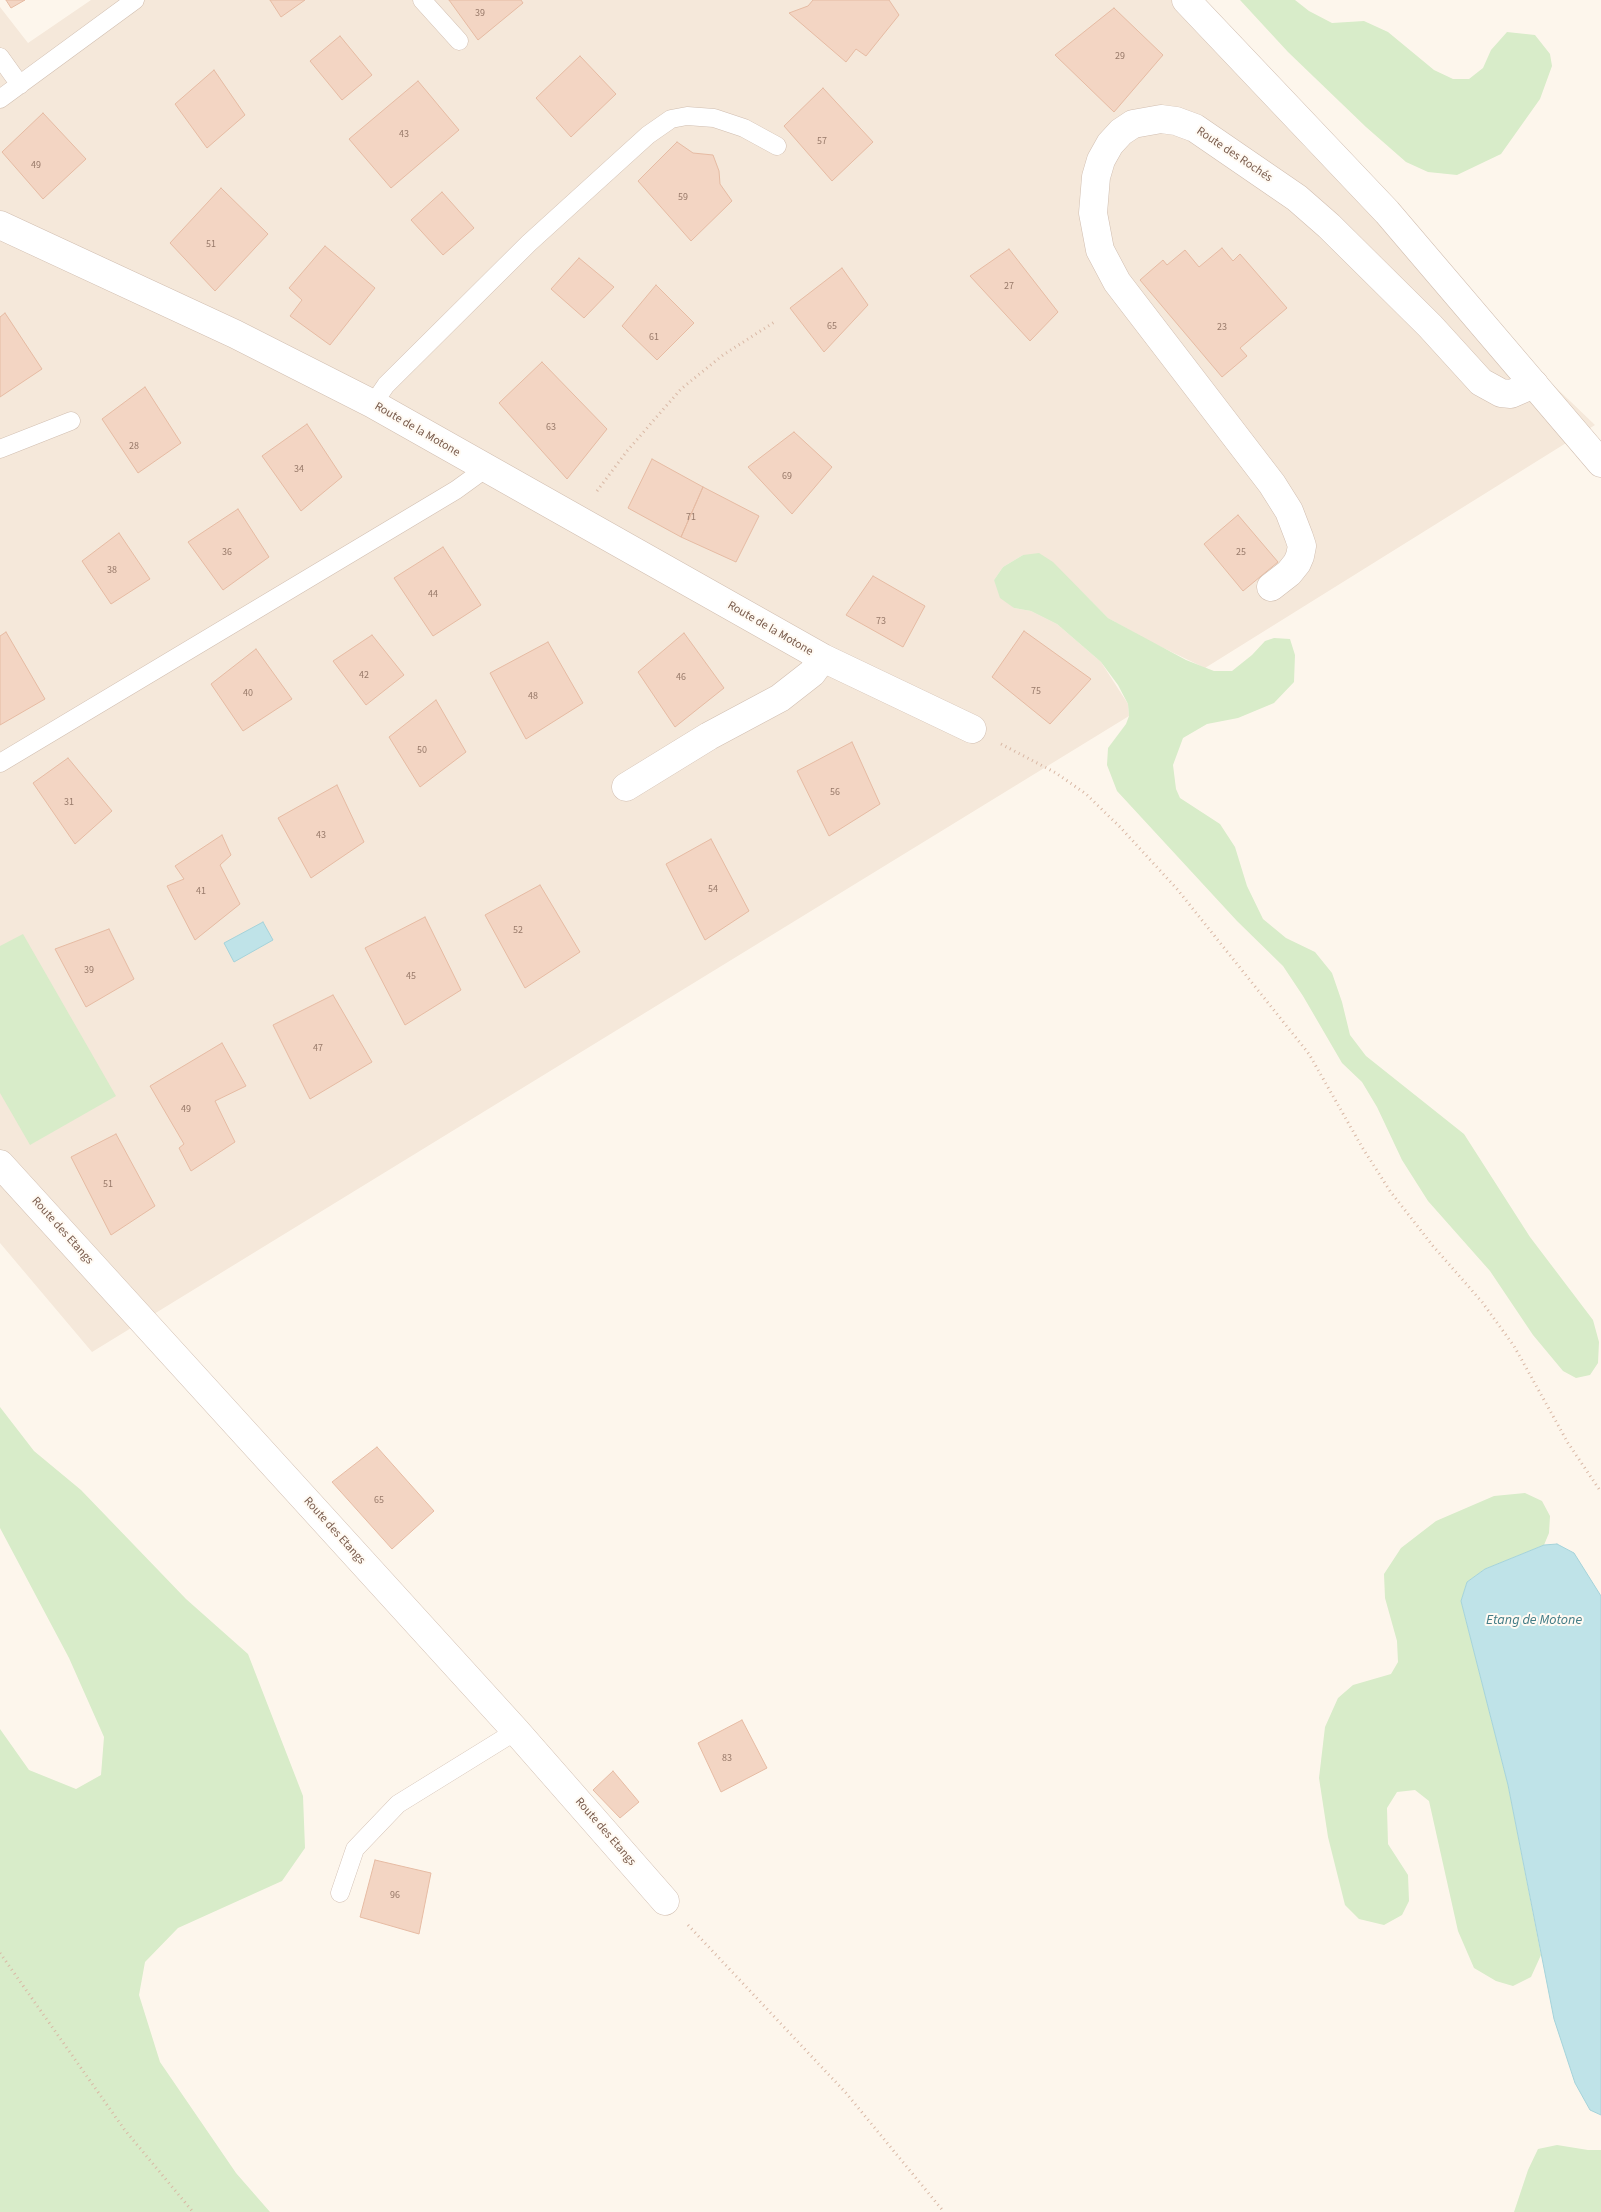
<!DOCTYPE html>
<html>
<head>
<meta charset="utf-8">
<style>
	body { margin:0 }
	canvas { display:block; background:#fdf6ec }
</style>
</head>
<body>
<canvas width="1601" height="2212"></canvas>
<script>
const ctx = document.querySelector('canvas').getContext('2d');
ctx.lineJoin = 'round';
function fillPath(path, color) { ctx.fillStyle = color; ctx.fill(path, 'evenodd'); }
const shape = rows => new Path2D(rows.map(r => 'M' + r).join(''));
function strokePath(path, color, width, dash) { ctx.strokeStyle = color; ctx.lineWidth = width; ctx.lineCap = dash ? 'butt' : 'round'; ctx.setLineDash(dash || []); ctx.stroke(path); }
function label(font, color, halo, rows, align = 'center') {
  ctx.font = font + ' "Source Sans 3",sans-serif'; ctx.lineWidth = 4; ctx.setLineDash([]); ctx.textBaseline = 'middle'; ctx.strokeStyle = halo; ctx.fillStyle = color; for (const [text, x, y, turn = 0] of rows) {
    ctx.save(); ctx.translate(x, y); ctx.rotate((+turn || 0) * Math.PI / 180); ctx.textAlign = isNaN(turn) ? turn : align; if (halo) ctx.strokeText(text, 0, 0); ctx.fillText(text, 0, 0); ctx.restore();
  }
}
fillPath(shape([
	[91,0,1184,0,1305,147,1595,425,1205,668,1153,643,1108,618,1081,591,1023,555,1003,567,994,580,1014,608,1031,611,1057,624,1101,662,1128,704,1129,716,92,1352,0,1243,0,7,28,43]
]), '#f5e8da');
fillPath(shape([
	[1240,0,1295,0,1309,11,1332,23,1364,21,1388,32,1434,70,1453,79,1469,79,1483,68,1491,50,1507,32,1535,35,1550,54,1552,66,1540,99,1501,154,1457,175,1428,172,1406,162,1366,127,1288,52],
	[1039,553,1053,562,1108,618,1186,660,1214,671,1232,671,1252,655,1265,641,1274,638,1290,639,1295,655,1294,682,1274,703,1238,718,1207,724,1183,738,1173,765,1176,789,1180,798,1220,824,1235,847,1247,886,1263,919,1286,938,1315,952,1332,973,1342,1002,1350,1035,1366,1056,1464,1134,1530,1237,1593,1320,1599,1342,1598,1363,1590,1375,1576,1378,1563,1371,1533,1335,1490,1271,1428,1201,1402,1160,1377,1107,1362,1082,1342,1063,1303,996,1283,966,1237,921,1117,791,1107,765,1108,748,1126,724,1129,716,1128,704,1118,685,1101,662,1057,624,1031,611,1014,608,1000,598,994,580,1003,567,1023,555],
	[23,934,116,1096,30,1145,0,1093,0,946],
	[0,1407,34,1451,81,1490,186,1599,248,1654,303,1796,305,1848,282,1881,178,1928,145,1962,139,1995,160,2062,236,2173,270,2212,0,2212,0,1729,29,1770,76,1789,101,1775,104,1737,69,1658,0,1528],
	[1525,1493,1542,1501,1550,1516,1549,1533,1544,1545,1485,1569,1467,1582,1461,1601,1508,1785,1541,1955,1531,1977,1513,1986,1496,1981,1474,1968,1458,1931,1429,1801,1415,1790,1397,1792,1387,1808,1388,1844,1408,1875,1409,1901,1402,1915,1384,1925,1359,1919,1345,1905,1328,1837,1319,1778,1325,1727,1338,1698,1353,1685,1391,1674,1398,1662,1397,1641,1385,1598,1384,1574,1401,1548,1436,1521,1494,1496],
	[1557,2145,1588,2150,1601,2150,1601,2212,1514,2212,1528,2170,1538,2149]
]), '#d8ecc9');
const water = shape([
	[263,922,273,940,234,962,224,943,263,922],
	[1557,1544,1574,1553,1601,1596,1601,2115,1590,2110,1575,2083,1554,2019,1508,1785,1461,1601,1467,1582,1485,1569,1544,1545,1557,1544]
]);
fillPath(water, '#bfe3e8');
strokePath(water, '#a5d3da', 1);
const building = shape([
	[6,0,25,0,11,8,6,0],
	[270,0,305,0,281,17,270,0],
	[449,0,521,0,523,3,478,40,449,0],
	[813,0,889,0,899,15,866,56,856,49,846,62,789,13,808,6,813,0],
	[1114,8,1163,55,1114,112,1055,55,1114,8],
	[340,36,372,75,342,100,310,61,340,36],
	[580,56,616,94,571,137,536,98,580,56],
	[214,70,245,115,207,148,175,104,214,70],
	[418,81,459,130,391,188,349,139,418,81],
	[823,88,873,142,832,181,784,126,823,88],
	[43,113,86,159,43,199,2,152,43,113],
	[677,142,693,153,713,155,719,171,720,184,732,201,691,241,638,181,677,142],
	[221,188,268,234,215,291,170,243,221,188],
	[442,192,474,228,443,255,411,220,442,192],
	[325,246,375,288,330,345,290,316,302,300,289,288,325,246],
	[1222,248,1233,261,1240,254,1287,308,1240,348,1247,356,1222,377,1140,280,1163,260,1167,265,1185,250,1199,267,1222,248],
	[1009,249,1058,312,1030,341,970,276,1009,249],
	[579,258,614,287,584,318,551,289,579,258],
	[842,268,868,305,824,352,790,308,842,268],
	[656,285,694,323,657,360,622,326,656,285],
	[5,313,42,369,0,397,0,317,5,313],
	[542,362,607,429,567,479,499,403,542,362],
	[145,387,181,443,138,473,102,419,145,387],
	[307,424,342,477,301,511,262,456,307,424],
	[794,432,832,467,792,514,748,467,794,432],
	[652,459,703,487,681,537,628,508,652,459],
	[703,487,759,516,736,562,681,537,703,487],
	[238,509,269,557,223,590,188,542,238,509],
	[1238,515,1278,562,1243,591,1204,544,1238,515],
	[119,533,150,579,111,604,82,561,119,533],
	[443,547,481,605,433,636,394,578,443,547],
	[873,576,925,606,903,647,846,615,873,576],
	[1024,631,1091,679,1050,724,992,677,1024,631],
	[6,632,45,699,0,725,0,636,6,632],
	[684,633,724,688,675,727,638,672,684,633],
	[372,635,404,675,366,705,333,661,372,635],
	[548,642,583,703,526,739,490,673,548,642],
	[256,649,292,699,243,731,211,684,256,649],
	[436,700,466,752,420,787,389,737,436,700],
	[852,742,880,804,829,836,797,771,852,742],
	[68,758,112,811,75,844,33,783,68,758],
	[337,785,364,842,311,878,278,818,337,785],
	[222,835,231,855,220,865,240,904,195,940,167,886,184,879,175,866,222,835],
	[711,839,749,911,705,940,666,864,711,839],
	[540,885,580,952,525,988,485,915,540,885],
	[425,917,461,990,405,1025,365,948,425,917],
	[109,929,134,979,86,1007,55,949,109,929],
	[333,995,372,1062,310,1099,273,1025,333,995],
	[222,1043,246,1086,215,1101,235,1142,191,1171,179,1148,184,1144,150,1086,222,1043],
	[116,1134,155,1206,111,1235,71,1157,116,1134],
	[377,1447,434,1511,392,1549,332,1482,377,1447],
	[742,1720,767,1768,721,1792,698,1743,742,1720],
	[613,1771,639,1802,620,1818,593,1790,613,1771],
	[375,1860,431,1873,419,1934,360,1917,375,1860]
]);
fillPath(building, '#f3d5c3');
strokePath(building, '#e6bba3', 1);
const service = shape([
	[422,0,459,41],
	[0,57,20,85],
	[0,99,135,0],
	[373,404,386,385,529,243,648,135,671,119,687,116,714,118,744,128,777,146],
	[0,449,71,421],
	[0,763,456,490,485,469],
	[340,1893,355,1849,398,1804,516,1731]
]);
const minor = shape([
	[0,225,235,334,373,404,823,658,972,729],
	[1271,587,1289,573,1297,563,1300,556,1302,546,1299,537,1289,511,1272,484,1117,282,1100,250,1093,213,1096,177,1101,160,1110,144,1121,132,1133,124,1161,119,1176,121,1195,128,1297,198,1329,226,1430,326,1481,382,1501,393,1511,394,1534,384],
	[626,787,709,736,780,698,812,673,823,658],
	[0,1164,516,1731,665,1901]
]);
const tertiary = shape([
	[1186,0,1387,212,1601,463]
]);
strokePath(service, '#d1beb0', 19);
strokePath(minor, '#d1beb0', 29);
strokePath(tertiary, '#d1beb0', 29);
strokePath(shape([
	[597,491,627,451,681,389,723,355,776,321],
	[1001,744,1056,773,1086,794,1120,827,1177,889,1309,1054,1362,1147,1390,1191,1433,1246,1482,1302,1514,1346,1568,1443,1601,1492],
	[688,1925,846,2093,944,2212],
	[0,1953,124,2129,193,2212]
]), '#d9b8a5', 3, [1, 4]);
strokePath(service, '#fff', 18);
strokePath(minor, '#fff', 28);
strokePath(tertiary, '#fff', 28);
label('10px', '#987a6a', null, [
	["39",480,14],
	["29",1120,57],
	["43",404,135],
	["57",822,142],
	["49",36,166],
	["59",683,198],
	["51",211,245],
	["27",1009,287],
	["65",832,327],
	["23",1222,328],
	["61",654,338],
	["63",551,428],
	["28",134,447],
	["34",299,470],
	["69",787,477],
	["71",691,518],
	["36",227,553],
	["25",1241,553],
	["38",112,571],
	["44",433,595],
	["73",881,622],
	["42",364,676],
	["46",681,678],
	["75",1036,692],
	["40",248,694],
	["48",533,697],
	["50",422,751],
	["56",835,793],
	["31",69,803],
	["43",321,836],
	["54",713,890],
	["41",201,892],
	["52",518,931],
	["39",89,971],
	["45",411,977],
	["47",318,1049],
	["49",186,1110],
	["51",108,1185],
	["65",379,1501],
	["83",727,1759],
	["96",395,1896]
]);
label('12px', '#7a5c4d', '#fffaf3', [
	["Route des Rochés",1234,155,34],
	["Route de la Motone",417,430,30],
	["Route de la Motone",770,629,30],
	["Route des Etangs",62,1231,48],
	["Route des Etangs",334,1531,48],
	["Route des Etangs",605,1832,49]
]);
label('italic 14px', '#437c86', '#fffaf3', [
	["Etang de Motone",1534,1621]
]);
</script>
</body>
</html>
